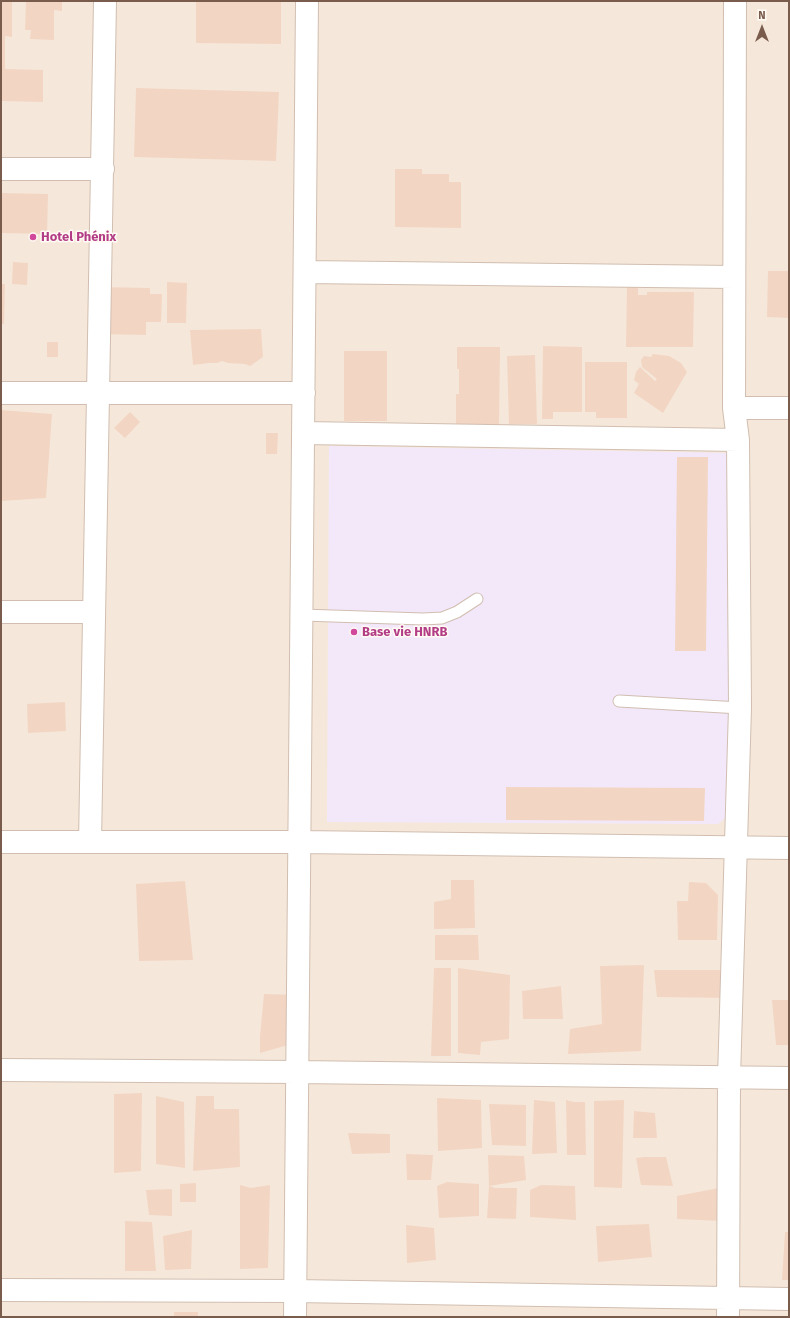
<!DOCTYPE html>
<html>
<head>
<meta charset="utf-8">
<style>
	body { margin:0 }
	#map { position:relative; width:790px; height:1318px; overflow:hidden; background:#fdf6ec; font-family:"Fira Sans",sans-serif }
	canvas { display:block }
	.frame { position:absolute; inset:0; border:2px solid #7a5c4d; pointer-events:none }
	.north { position:absolute; left:742px; top:8px; width:40px; height:40px; -webkit-text-stroke:3px #fffaf3; paint-order:stroke; rotate:0deg; font-size:11px; font-weight:700; line-height:16px; text-align:center; color:#7a5c4d }
	.north::after { content:''; display:block; margin:auto; width:14px; height:18px; background:#7a5c4d; clip-path:polygon(50% 0,100% 100%,50% 72%,0 100%) }
</style>
</head>
<body>
<div id="map">
<canvas width="790" height="1318"></canvas>
<div class="frame"></div>
<div class="north">N</div>
</div>
<script>
const ctx = document.querySelector('canvas').getContext('2d');
ctx.lineJoin = 'round';
function fillPath(path, color) { ctx.fillStyle = color; ctx.fill(path, 'evenodd'); }
const shape = rows => new Path2D(rows.map(r => 'M' + r).join(''));
function strokePath(path, color, width, dash) { ctx.strokeStyle = color; ctx.lineWidth = width; ctx.lineCap = dash ? 'butt' : 'round'; ctx.setLineDash(dash || []); ctx.stroke(path); }
function label(font, color, halo, rows, align = 'center') {
  ctx.font = font + ' "Fira Sans",sans-serif'; ctx.lineWidth = 3; ctx.setLineDash([]); ctx.textBaseline = 'middle'; ctx.strokeStyle = halo; ctx.fillStyle = color; for (const [text, x, y, turn = 0] of rows) {
    ctx.save(); ctx.translate(x, y); ctx.rotate((+turn || 0) * Math.PI / 180); ctx.textAlign = isNaN(turn) ? turn : align; if (halo) ctx.strokeText(text, 0, 0); ctx.fillText(text, 0, 0); ctx.restore();
  }
}
fillPath(shape([
	[1,1,789,1,789,1317,1,1317]
]), '#f5e8da');
fillPath(shape([
	[329,446,733,453,734,811,718,824,327,822]
]), '#f3e8fa');
fillPath(shape([
	[1,1,12,1,12,37,5,36,5,69,43,70,43,102,1,101],
	[26,1,62,1,62,11,54,10,54,40,30,39,31,30,25,30],
	[196,1,281,1,281,44,196,43],
	[136,88,279,92,276,161,134,157],
	[395,169,422,169,422,174,449,174,449,182,461,182,461,228,395,227],
	[1,193,48,194,47,234,1,233],
	[13,262,28,263,27,285,12,284],
	[768,271,789,271,789,318,767,317],
	[167,282,187,283,186,323,167,323],
	[1,284,5,284,4,324,1,324],
	[627,285,638,285,638,295,647,295,647,292,694,292,693,347,626,347],
	[98,287,150,288,150,294,162,294,161,322,146,322,146,335,97,334],
	[261,329,263,357,250,366,245,364,228,363,222,361,217,363,209,363,193,365,190,330],
	[47,342,58,342,58,357,47,357],
	[543,346,582,347,582,412,553,412,553,419,542,419],
	[457,347,500,347,499,425,456,425,456,394,459,394,459,369,457,369],
	[344,351,387,351,387,421,344,421],
	[653,354,669,356,681,363,687,372,663,413,634,393,639,384,634,380,636,372,640,367,655,381,657,379,642,367,641,360,644,356,651,357],
	[535,355,537,424,509,424,507,356],
	[585,362,627,362,627,418,596,418,596,412,585,412],
	[1,410,52,414,46,498,1,501],
	[130,412,140,422,125,438,114,428],
	[266,433,278,433,277,454,266,454],
	[677,457,708,457,706,651,675,651],
	[65,702,66,731,28,733,27,704],
	[506,787,705,788,704,821,506,820],
	[451,880,474,880,475,928,434,929,434,902,451,899],
	[185,881,193,960,139,961,136,884],
	[689,882,706,883,718,895,717,940,678,940,677,901,688,901],
	[435,935,478,935,479,960,435,960],
	[644,965,641,1051,568,1054,570,1029,602,1024,600,966],
	[434,968,451,968,451,1056,431,1056],
	[458,968,510,975,509,1039,481,1042,480,1055,458,1053],
	[654,970,725,970,731,998,657,997],
	[561,986,563,1019,523,1019,522,991],
	[264,994,298,995,302,1041,260,1053,260,1037],
	[772,1000,789,1000,789,1045,776,1045],
	[142,1093,141,1171,114,1173,114,1094],
	[156,1096,184,1102,185,1168,156,1164],
	[196,1096,214,1096,214,1109,239,1109,240,1167,193,1171],
	[437,1098,481,1100,482,1148,438,1151],
	[534,1100,555,1102,557,1153,532,1154],
	[566,1100,574,1102,585,1102,586,1155,567,1155],
	[624,1100,622,1188,594,1187,594,1101],
	[489,1104,526,1105,526,1146,492,1145],
	[634,1111,655,1113,657,1138,633,1138],
	[348,1133,390,1134,390,1153,352,1154],
	[406,1154,433,1155,431,1180,407,1180],
	[488,1155,524,1156,526,1180,489,1186,495,1188,517,1188,516,1219,487,1218,489,1186],
	[644,1157,666,1157,673,1186,641,1185,636,1158],
	[447,1182,479,1184,479,1216,439,1218,437,1186],
	[196,1183,196,1202,180,1202,180,1184],
	[240,1185,251,1188,270,1185,268,1268,240,1269],
	[541,1185,575,1186,576,1220,530,1217,530,1190],
	[719,1188,722,1221,677,1219,677,1196],
	[172,1189,172,1216,149,1215,146,1190],
	[125,1221,152,1222,156,1271,125,1271],
	[649,1224,652,1257,598,1262,596,1226],
	[406,1225,434,1228,436,1260,407,1263],
	[192,1230,191,1269,165,1270,163,1236],
	[785,1232,789,1232,789,1280,782,1280],
	[174,1312,198,1312,198,1317,174,1317]
]), '#f3d5c3');
const lane = shape([
	[302,615,423,619,442,618,457,612,477,599],
	[619,701,740,708]
]);
const street = shape([
	[1,169,103,169],
	[305,272,734,277],
	[1,393,304,393],
	[734,408,789,408],
	[304,433,738,440],
	[1,612,94,612],
	[1,842,300,842,789,848],
	[90,842,105,1],
	[1,1070,297,1072,789,1078],
	[1,1290,295,1291,789,1299],
	[295,1317,307,1],
	[728,1317,729,1078,740,708,738,440,734,408,735,1]
]);
strokePath(lane, '#d1beb0', 13);
strokePath(street, '#d1beb0', 24);
strokePath(lane, '#fff', 11);
strokePath(street, '#fff', 22);
for (const [x, y, r, color] of [
	[33,237,4,"#d1479c"],
	[354,632,4,"#d1479c"]
]) { const dot = new Path2D(); dot.arc(x, y, r, 0, 2 * Math.PI); ctx.fillStyle = color; ctx.fill(dot); strokePath(dot, '#fffaf3', 1.5); }
label('bold 13px', '#b23c85', '#fffaf3', [
	["Hotel Phénix",41,237],
	["Base vie HNRB",362,632]
], 'left');
</script>
</body>
</html>
